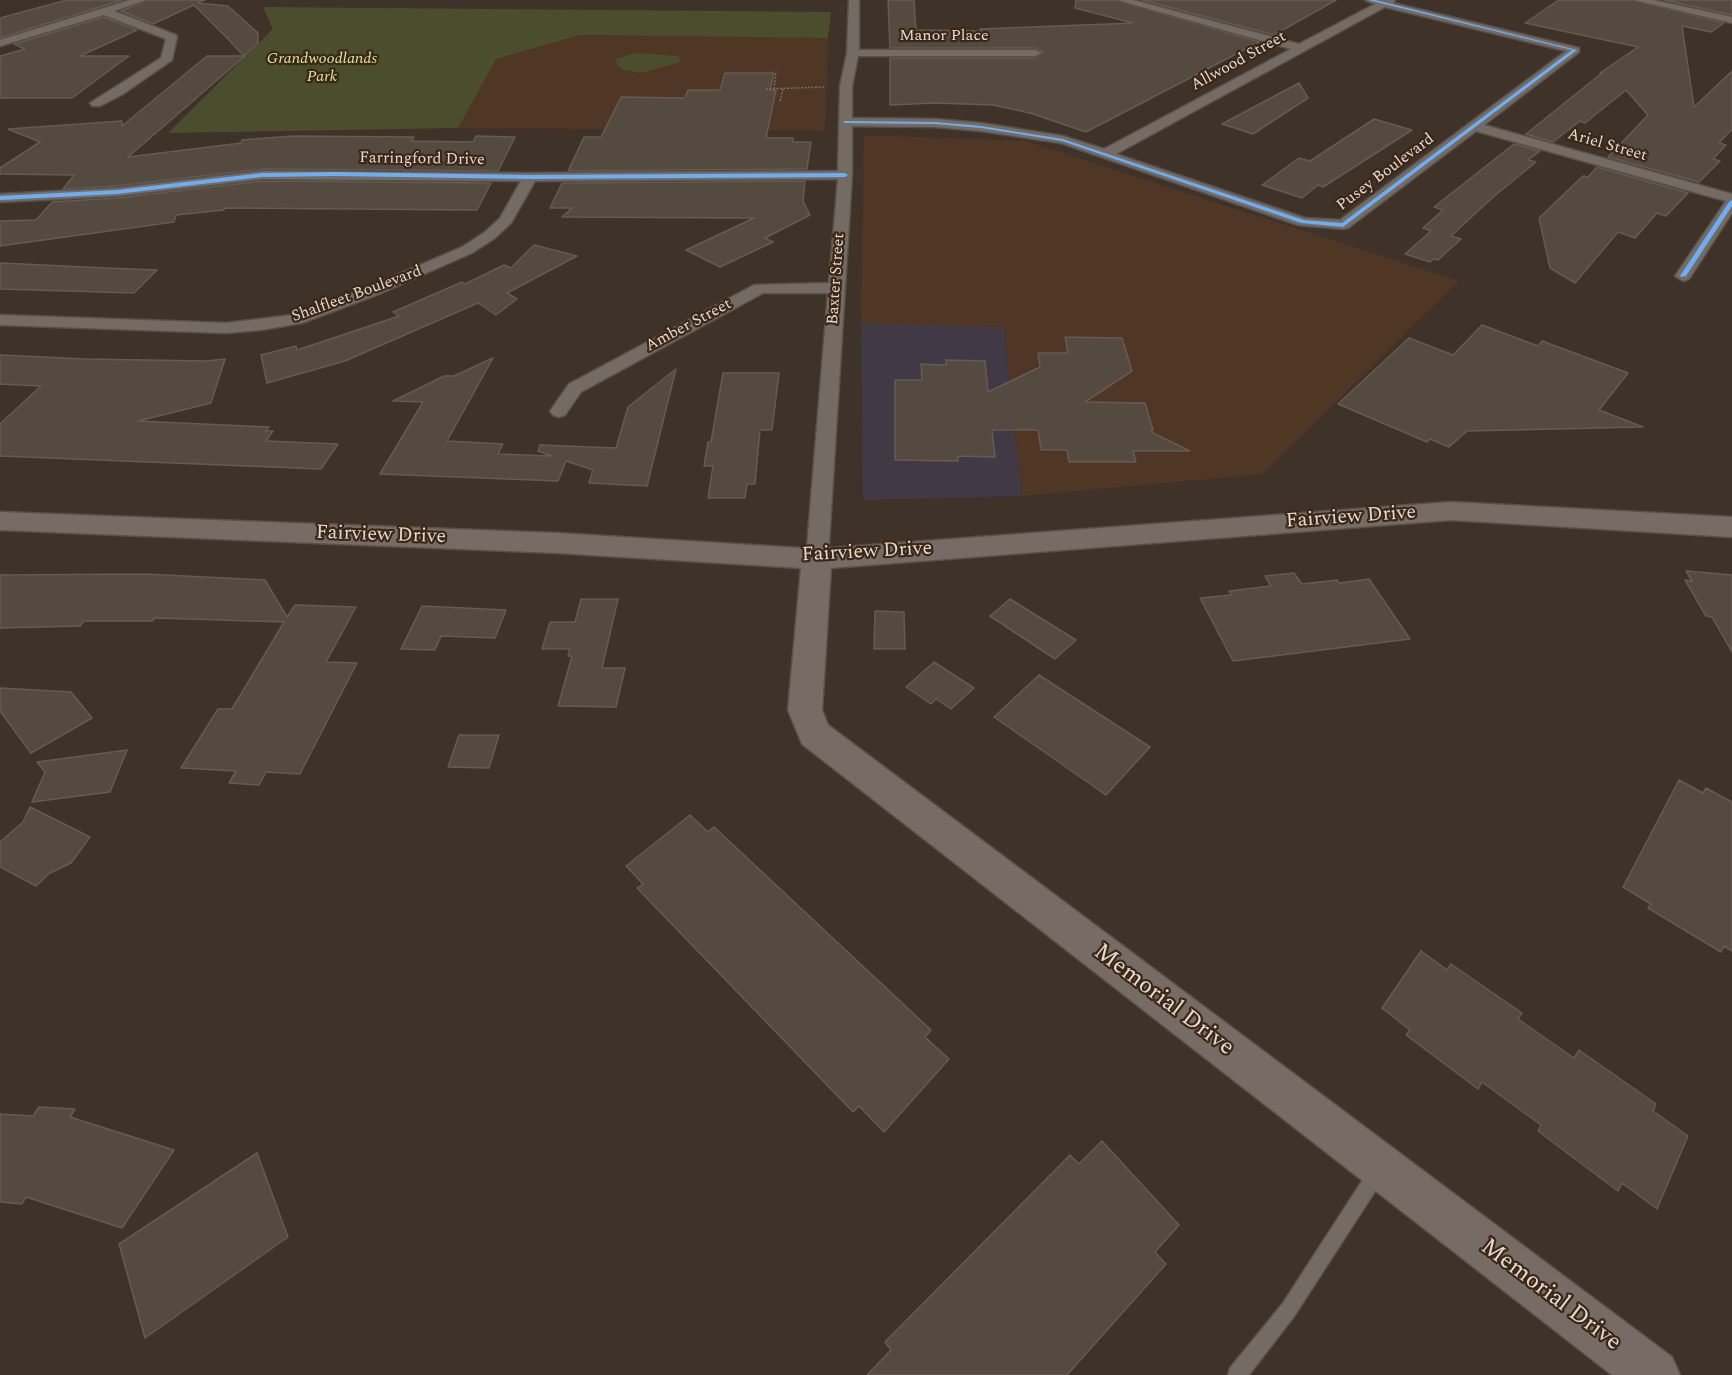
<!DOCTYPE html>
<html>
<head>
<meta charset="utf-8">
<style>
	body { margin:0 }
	canvas { display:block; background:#3e3229 }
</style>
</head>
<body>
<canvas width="1732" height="1375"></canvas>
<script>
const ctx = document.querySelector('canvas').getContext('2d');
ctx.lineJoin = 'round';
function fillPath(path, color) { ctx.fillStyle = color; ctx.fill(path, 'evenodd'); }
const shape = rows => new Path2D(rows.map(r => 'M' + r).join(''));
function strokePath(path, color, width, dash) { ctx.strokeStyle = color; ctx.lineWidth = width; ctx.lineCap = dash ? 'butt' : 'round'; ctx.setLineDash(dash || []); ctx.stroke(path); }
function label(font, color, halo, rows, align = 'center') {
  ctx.font = font + ' Spectral,serif'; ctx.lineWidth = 4.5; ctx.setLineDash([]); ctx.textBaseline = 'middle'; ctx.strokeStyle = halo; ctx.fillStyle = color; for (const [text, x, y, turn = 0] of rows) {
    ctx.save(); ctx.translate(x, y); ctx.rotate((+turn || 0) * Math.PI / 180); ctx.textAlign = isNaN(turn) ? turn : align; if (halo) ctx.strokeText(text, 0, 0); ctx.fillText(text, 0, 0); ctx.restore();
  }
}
fillPath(shape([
	[861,323,1004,327,1022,496,863,500]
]), '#413946');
fillPath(shape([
	[580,35,828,38,825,131,458,128,495,59],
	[864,135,1025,141,1459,281,1263,474,1022,496,1004,327,861,323]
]), '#503624');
fillPath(shape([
	[263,7,831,12,828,38,580,35,496,59,458,128,168,133,273,29],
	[634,53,679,56,680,62,642,73,624,70,617,65,616,59]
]), '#4b4e2c');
const building = shape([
	[67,0,122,0,0,38,0,18,67,0],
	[148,0,205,0,198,3,228,6,258,33,258,43,244,56,227,38,228,37,226,37,194,5,153,24,121,11,148,0],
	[888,0,914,0,916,30,981,31,980,29,1133,23,1075,8,1076,0,1115,0,1259,42,1086,132,1030,113,993,105,934,103,890,105,890,58,1035,58,1043,52,1035,48,890,48,888,0],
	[1142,0,1336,0,1274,35,1142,0],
	[1559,0,1632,0,1724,23,1711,32,1682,26,1694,107,1732,71,1732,129,1719,143,1726,145,1713,159,1720,161,1699,182,1608,157,1648,115,1626,90,1585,123,1580,121,1553,142,1526,134,1602,73,1600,73,1638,47,1525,23,1559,0],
	[1664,0,1732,0,1732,15,1664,0],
	[104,17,137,30,80,56,129,56,72,98,0,98,0,56,25,49,14,44,104,17],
	[207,56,245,56,128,157,241,143,242,140,292,136,414,137,411,141,473,142,476,136,515,137,498,171,262,169,117,186,63,189,74,175,0,174,0,168,40,142,8,129,122,121,122,126,207,56],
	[725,73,774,73,770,90,776,90,766,138,793,138,793,142,811,142,807,169,568,171,584,137,601,137,621,97,685,98,688,90,720,90,725,73],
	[1299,83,1308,98,1253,134,1222,124,1299,83],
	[1374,119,1412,130,1323,187,1318,185,1302,198,1262,185,1299,158,1310,161,1374,119],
	[1514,144,1540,151,1528,160,1536,162,1492,198,1451,236,1461,239,1438,260,1434,259,1430,262,1405,254,1431,231,1423,228,1443,210,1434,207,1514,144],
	[1597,167,1688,193,1666,216,1657,213,1635,238,1618,232,1575,283,1550,268,1539,218,1583,176,1588,177,1597,167],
	[262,181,491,183,477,210,225,208,224,210,176,215,174,222,0,246,0,221,36,220,52,202,117,198,262,181],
	[805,181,803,201,810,215,765,238,773,242,720,267,686,250,754,218,562,217,572,208,550,208,562,183,805,181],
	[534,245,577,256,507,293,517,299,496,315,478,303,345,361,267,383,261,355,296,346,297,350,399,316,393,312,462,282,465,284,504,265,511,268,534,245],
	[0,263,106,268,157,270,134,293,0,289,0,263],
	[1482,325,1538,346,1542,341,1628,373,1599,410,1643,427,1467,431,1449,447,1430,439,1427,442,1338,404,1409,338,1453,355,1482,325],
	[1065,337,1122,338,1132,371,1085,402,1145,403,1153,430,1151,432,1190,451,1133,451,1136,462,1069,462,1067,450,1041,450,1038,430,992,430,995,457,958,456,958,461,895,460,895,380,922,380,921,364,946,365,946,360,985,361,988,392,1040,367,1038,353,1068,353,1065,337],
	[0,355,86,359,206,361,225,359,211,403,138,421,269,427,265,431,273,431,266,441,338,444,321,469,0,456,0,424,41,386,0,384,0,355],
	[493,358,447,441,503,444,498,454,552,456,538,451,540,445,616,448,628,407,676,369,647,486,589,483,593,470,566,461,558,481,380,474,423,402,393,401,444,376,454,376,493,358],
	[723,373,779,373,772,430,760,430,755,484,747,484,745,498,708,498,713,466,704,466,708,442,711,442,723,373],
	[1686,571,1732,575,1732,652,1712,617,1706,616,1685,580,1692,581,1686,571],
	[1294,573,1302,584,1337,580,1339,583,1369,579,1410,639,1233,661,1200,598,1231,595,1229,591,1271,586,1265,576,1294,573],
	[145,574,265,580,287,617,295,605,356,607,326,662,357,663,300,774,266,772,259,785,229,783,236,771,181,768,218,709,232,709,284,622,155,618,152,621,84,621,80,626,0,628,0,575,145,574],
	[581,599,618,599,602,668,625,668,616,707,558,706,572,656,568,656,570,649,542,649,550,622,575,622,581,599],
	[1010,599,1076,640,1055,659,990,616,1010,599],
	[422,606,506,610,495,638,441,636,435,650,401,649,422,606],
	[875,611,904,612,905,649,874,649,875,611],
	[934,662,974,688,951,709,936,699,931,704,906,687,934,662],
	[1039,675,1150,747,1106,795,994,717,1039,675],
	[0,688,71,692,92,718,31,753,0,711,0,688],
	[459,735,499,735,489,768,448,767,459,735],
	[127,750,110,792,32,802,45,772,37,762,127,750],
	[1679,780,1703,793,1706,788,1732,802,1732,951,1724,946,1721,952,1648,908,1651,904,1623,887,1679,780],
	[30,807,90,837,71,863,50,873,36,886,0,867,0,842,23,822,30,807],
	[690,815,708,832,714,827,931,1030,925,1037,949,1059,884,1132,859,1106,853,1112,637,888,643,884,626,866,690,815],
	[1421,951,1447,970,1451,964,1522,1013,1518,1019,1574,1058,1579,1050,1656,1104,1653,1111,1688,1136,1657,1209,1622,1183,1618,1191,1538,1131,1541,1125,1482,1082,1478,1089,1406,1035,1410,1030,1382,1008,1421,951],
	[39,1107,75,1109,70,1117,174,1150,122,1228,26,1197,22,1204,0,1202,0,1114,33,1116,39,1107],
	[1102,1141,1179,1225,1155,1252,1166,1264,1067,1375,867,1375,891,1350,885,1342,1070,1155,1079,1164,1102,1141],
	[257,1153,288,1237,145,1338,119,1244,257,1153]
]);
fillPath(building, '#554a3f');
strokePath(building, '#645b53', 1.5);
const service = shape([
	[1377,1165,1383,1167,1385,1173,1383,1179,1295,1315,1249,1375,1228,1375,1230,1368,1283,1303,1371,1167,1377,1165]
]);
const minor = shape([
	[130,0,146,0,114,11,176,35,177,37,172,60,123,94,100,106,92,106,90,103,161,58,166,39,104,15,0,46,0,40,130,0],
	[849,0,859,0,859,50,1035,50,1041,53,1035,56,858,56,852,86,852,118,935,119,981,123,1063,136,1104,149,1291,49,1117,0,1133,0,1299,44,1375,4,1365,0,1395,0,1393,3,1579,48,1579,52,1484,125,1732,194,1732,213,1689,279,1683,281,1675,276,1726,201,1476,131,1348,228,1343,229,1298,225,1061,143,981,131,935,127,852,126,852,175,828,559,825,564,817,566,809,564,806,559,828,293,763,293,581,392,565,415,559,417,553,415,550,411,569,384,754,285,829,283,838,179,535,181,511,223,495,238,472,253,379,294,302,323,261,330,226,333,0,325,0,315,226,323,293,315,367,288,462,247,485,232,500,218,521,181,262,179,117,196,0,202,0,194,117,188,262,171,530,173,838,171,840,86,847,53,849,0],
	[1385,7,1566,51,1340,220,1305,218,1116,154,1385,7],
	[1634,0,1653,0,1732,17,1732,23,1634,0]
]);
const secondary = shape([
	[1451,502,1732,517,1732,537,1451,520,831,568,822,710,828,725,1672,1357,1680,1375,1612,1375,802,744,788,710,801,568,557,553,0,530,0,512,557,533,817,549,1451,502]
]);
strokePath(service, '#5a5048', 3);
strokePath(minor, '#5a5048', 3);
strokePath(secondary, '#5a5048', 3);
strokePath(shape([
	[766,89,825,87],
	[774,89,776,71],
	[780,101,783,89]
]), '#786f6a', 1.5, [2, 1.5]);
fillPath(service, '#746b64');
fillPath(minor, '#746b64');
fillPath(secondary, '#776b65');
fillPath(shape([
	[1368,0,1375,0,1577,50,1343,227,1301,223,1062,141,981,128,935,124,845,123,843,122,845,121,935,122,981,126,1063,139,1304,220,1342,223,1572,50,1368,0],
	[335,172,530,175,845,173,848,175,845,177,530,179,335,176,262,177,117,194,0,200,0,196,117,190,262,173,335,172],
	[1732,200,1732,206,1686,276,1681,277,1680,276,1729,202,1732,200]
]), '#6dadf4');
label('16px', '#e7d9cf', '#3b2717', [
	["Manor Place",944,37],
	["Allwood Street",1239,62,-29],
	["Ariel Street",1607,146,16],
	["Farringford Drive",422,160,1],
	["Pusey Boulevard",1386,173,-37],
	["Baxter Street",837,279,-86],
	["Shalfleet Boulevard",357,295,-20],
	["Amber Street",689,326,-28]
]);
label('italic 16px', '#dae59c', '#3b2717', [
	["Grandwoodlands",322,60],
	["Park",322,78]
]);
label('20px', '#e7d9cf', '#3b2717', [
	["Fairview Drive",1351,518,-4],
	["Fairview Drive",381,536,2],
	["Fairview Drive",867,553,-3]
]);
label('24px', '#e7d9cf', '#3b2717', [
	["Memorial Drive",1163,1001,37],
	["Memorial Drive",1550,1296,37]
]);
</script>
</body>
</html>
